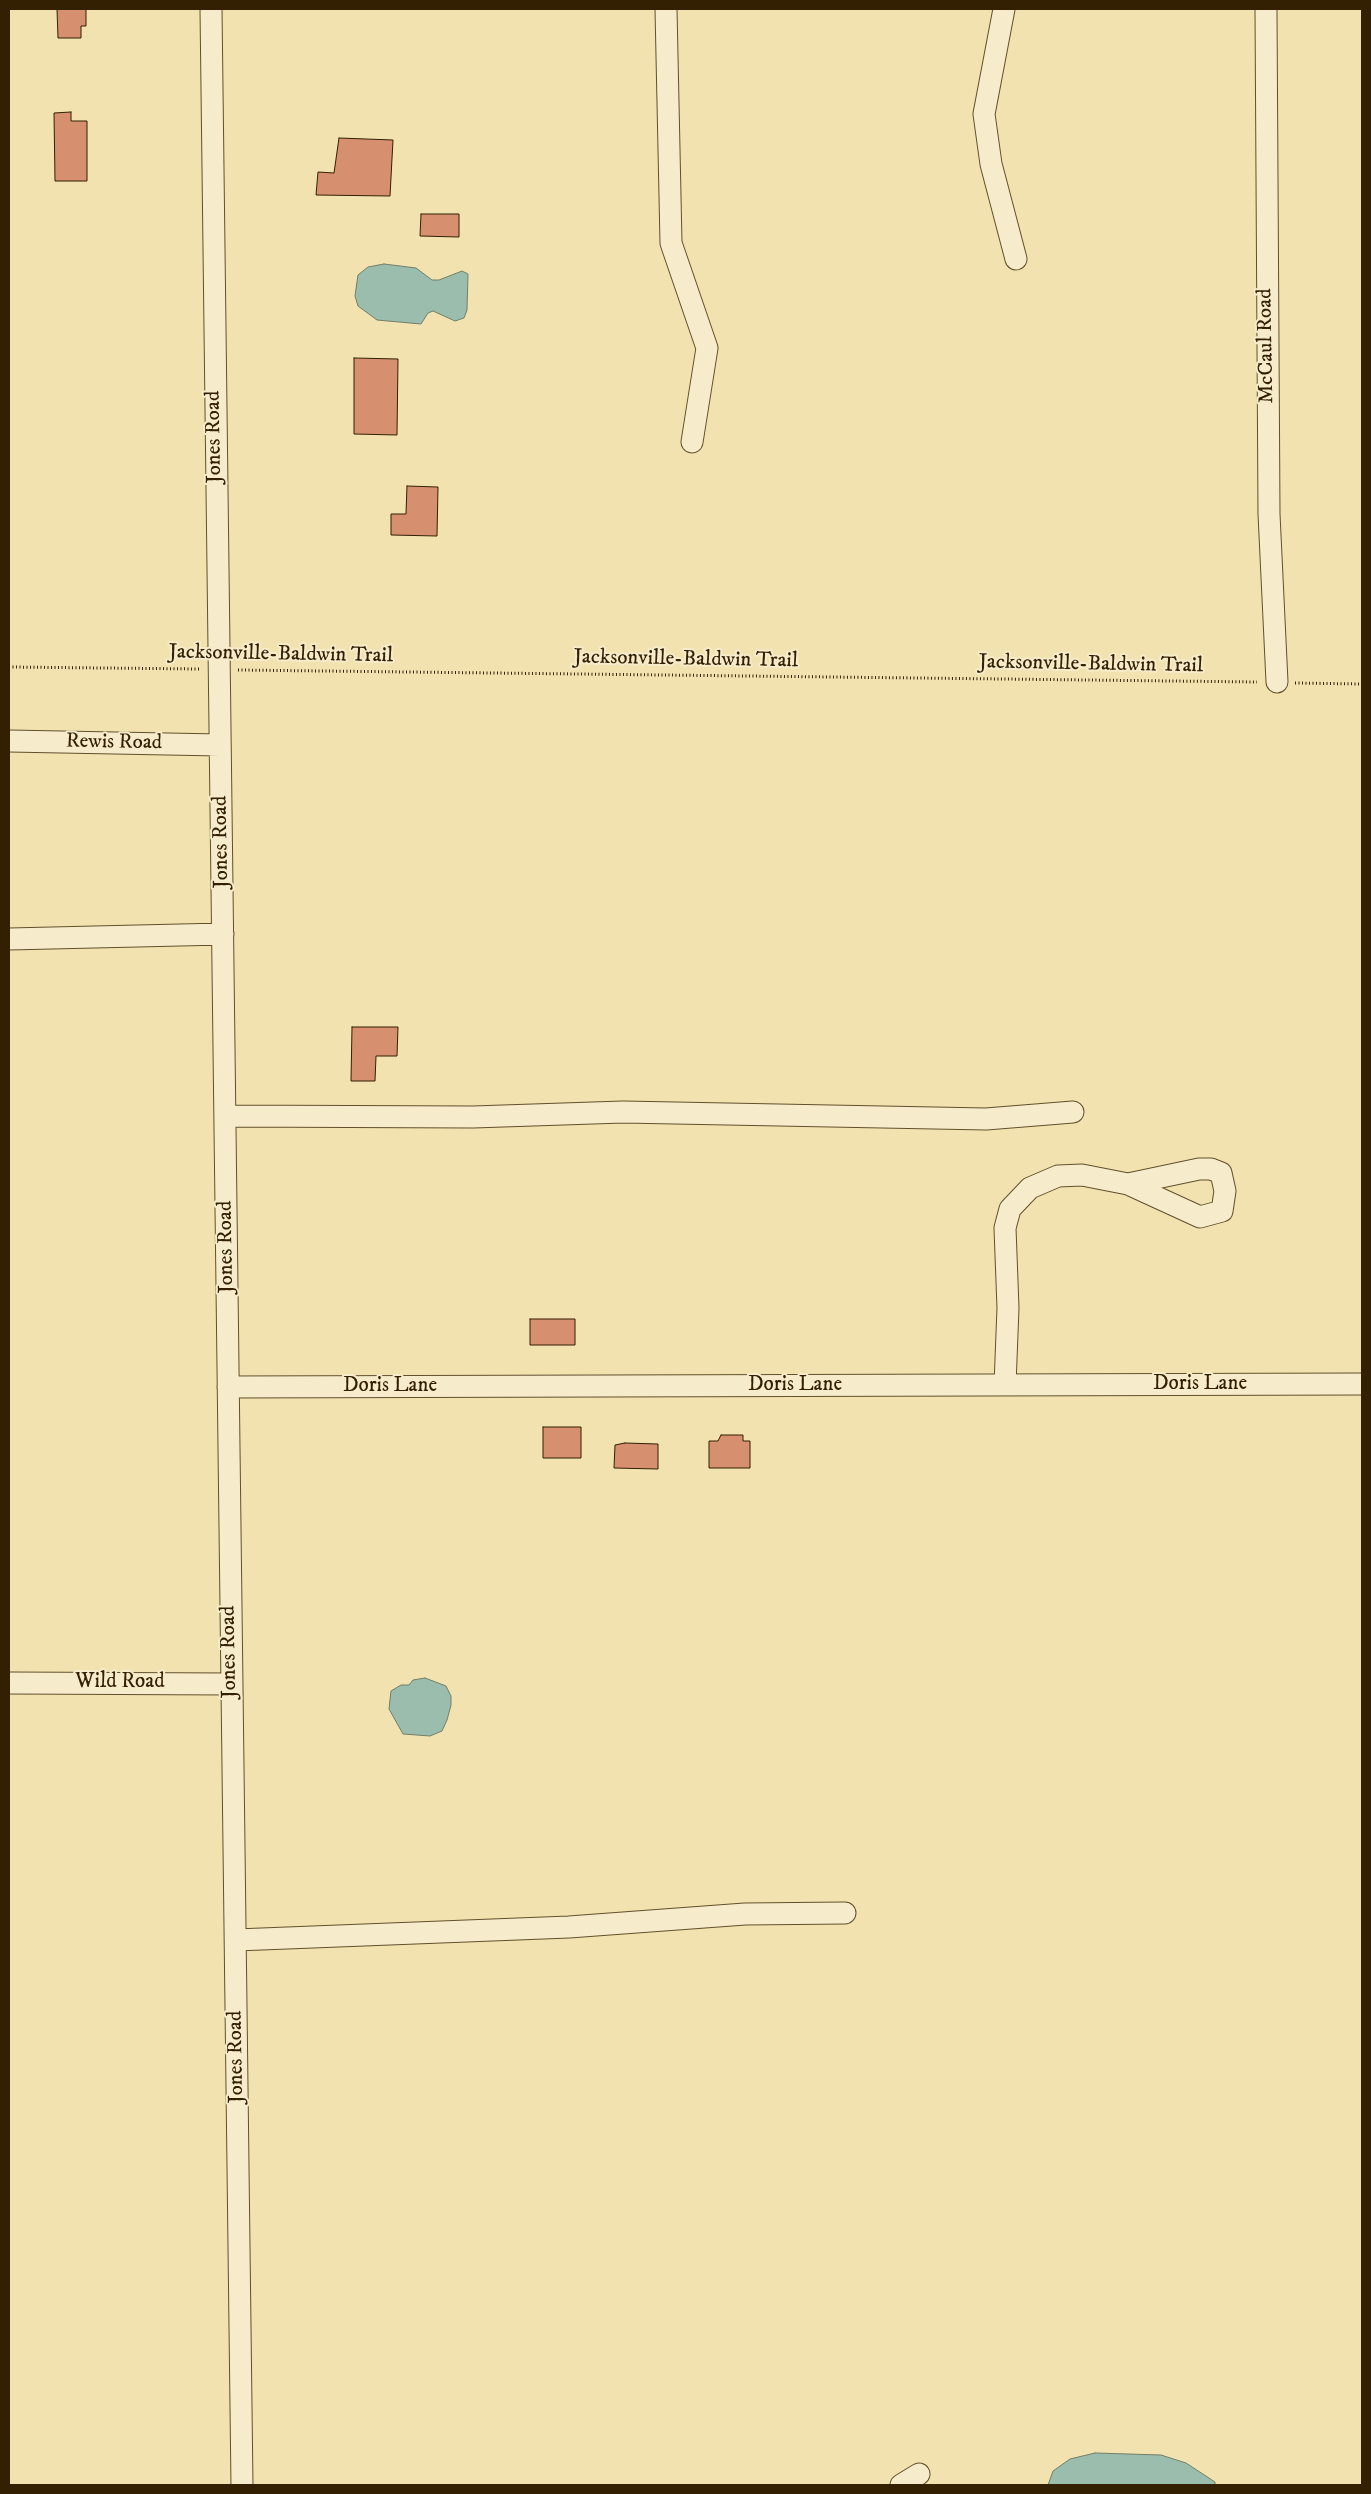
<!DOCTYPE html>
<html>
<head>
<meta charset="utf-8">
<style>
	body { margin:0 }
	#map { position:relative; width:1371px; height:2494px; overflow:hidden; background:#f1e2af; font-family:"IM FELL DW Pica",serif }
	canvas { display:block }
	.frame { position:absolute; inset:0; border:10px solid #331f01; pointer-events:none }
</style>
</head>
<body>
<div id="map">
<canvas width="1371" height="2494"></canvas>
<div class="frame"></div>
</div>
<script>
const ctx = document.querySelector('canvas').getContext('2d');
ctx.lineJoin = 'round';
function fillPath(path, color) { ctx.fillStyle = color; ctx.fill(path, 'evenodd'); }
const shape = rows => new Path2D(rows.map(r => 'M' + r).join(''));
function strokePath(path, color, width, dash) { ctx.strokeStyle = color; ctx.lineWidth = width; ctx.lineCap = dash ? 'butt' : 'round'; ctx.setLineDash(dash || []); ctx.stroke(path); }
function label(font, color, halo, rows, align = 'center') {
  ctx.font = font + ' "IM FELL DW Pica",serif'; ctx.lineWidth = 4; ctx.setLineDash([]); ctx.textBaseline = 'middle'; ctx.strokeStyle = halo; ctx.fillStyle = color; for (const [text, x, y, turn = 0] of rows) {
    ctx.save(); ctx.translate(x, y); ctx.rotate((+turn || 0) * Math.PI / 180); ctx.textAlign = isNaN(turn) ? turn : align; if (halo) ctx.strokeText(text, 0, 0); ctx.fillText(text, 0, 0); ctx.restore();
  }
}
const water = shape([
	[384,264,416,268,432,280,439,280,462,271,468,274,467,310,464,318,455,321,433,311,428,313,421,324,377,320,358,306,355,296,358,275,368,267,384,264],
	[425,1678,446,1686,451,1696,451,1705,447,1720,442,1731,430,1736,403,1734,389,1709,391,1691,401,1685,409,1685,413,1680,425,1678],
	[1095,2453,1161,2455,1186,2463,1215,2482,1215,2485,1048,2485,1053,2471,1070,2459,1095,2453]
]);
fillPath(water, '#9bbdae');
strokePath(water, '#717e69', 1);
const building = shape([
	[57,9,86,9,86,26,81,26,81,38,58,38,57,9],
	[71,112,71,121,87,121,87,181,55,181,54,113,71,112],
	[339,138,393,140,390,196,316,195,318,172,334,173,339,138],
	[421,214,459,214,459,237,420,236,421,214],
	[354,358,398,359,397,435,354,434,354,358],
	[407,486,438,487,437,536,391,535,391,514,406,514,407,486],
	[352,1027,398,1027,397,1056,376,1056,375,1081,351,1081,352,1027],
	[530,1319,575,1319,575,1345,530,1345,530,1319],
	[543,1427,581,1427,581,1458,543,1458,543,1427],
	[721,1435,743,1435,743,1441,750,1441,750,1468,709,1468,709,1441,718,1441,721,1435],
	[625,1443,658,1444,658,1469,614,1468,615,1445,625,1443]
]);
fillPath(building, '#d69070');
strokePath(building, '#331f01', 1);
const minor = shape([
	[211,9,242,2485],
	[666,9,671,243,707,348,692,442],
	[1004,9,984,114,991,164,1016,259],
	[1266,9,1269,514,1277,682],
	[9,741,220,745],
	[9,939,223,934],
	[225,1116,473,1117,623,1112,986,1119,1073,1112],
	[1005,1385,1008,1308,1005,1228,1010,1209,1030,1188,1058,1176,1082,1175,1128,1184,1200,1217,1222,1211,1225,1191,1221,1173,1211,1169,1199,1169,1128,1184],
	[228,1387,1362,1384],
	[9,1683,230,1684],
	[236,1940,569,1927,745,1914,845,1913],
	[901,2485,919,2474]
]);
strokePath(minor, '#62502c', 23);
strokePath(shape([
	[9,667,199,669],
	[238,670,1257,682],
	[1295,683,1362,684]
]), '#331f01', 3, [1, 2.5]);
strokePath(minor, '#f6eccb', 21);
label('21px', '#331f01', '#f6eccb', [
	["McCaul Road",1267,346,-91],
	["Jones Road",215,437,-91],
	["Jacksonville-Baldwin Trail",281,655,1],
	["Jacksonville-Baldwin Trail",686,660,1],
	["Jacksonville-Baldwin Trail",1091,665,1],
	["Rewis Road",114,743,1],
	["Jones Road",222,842,-91],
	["Jones Road",227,1247,-91],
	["Doris Lane",1200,1385],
	["Doris Lane",795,1386],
	["Doris Lane",390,1387],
	["Jones Road",230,1652,-91],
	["Wild Road",120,1683],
	["Jones Road",237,2057,-91]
]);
</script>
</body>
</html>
